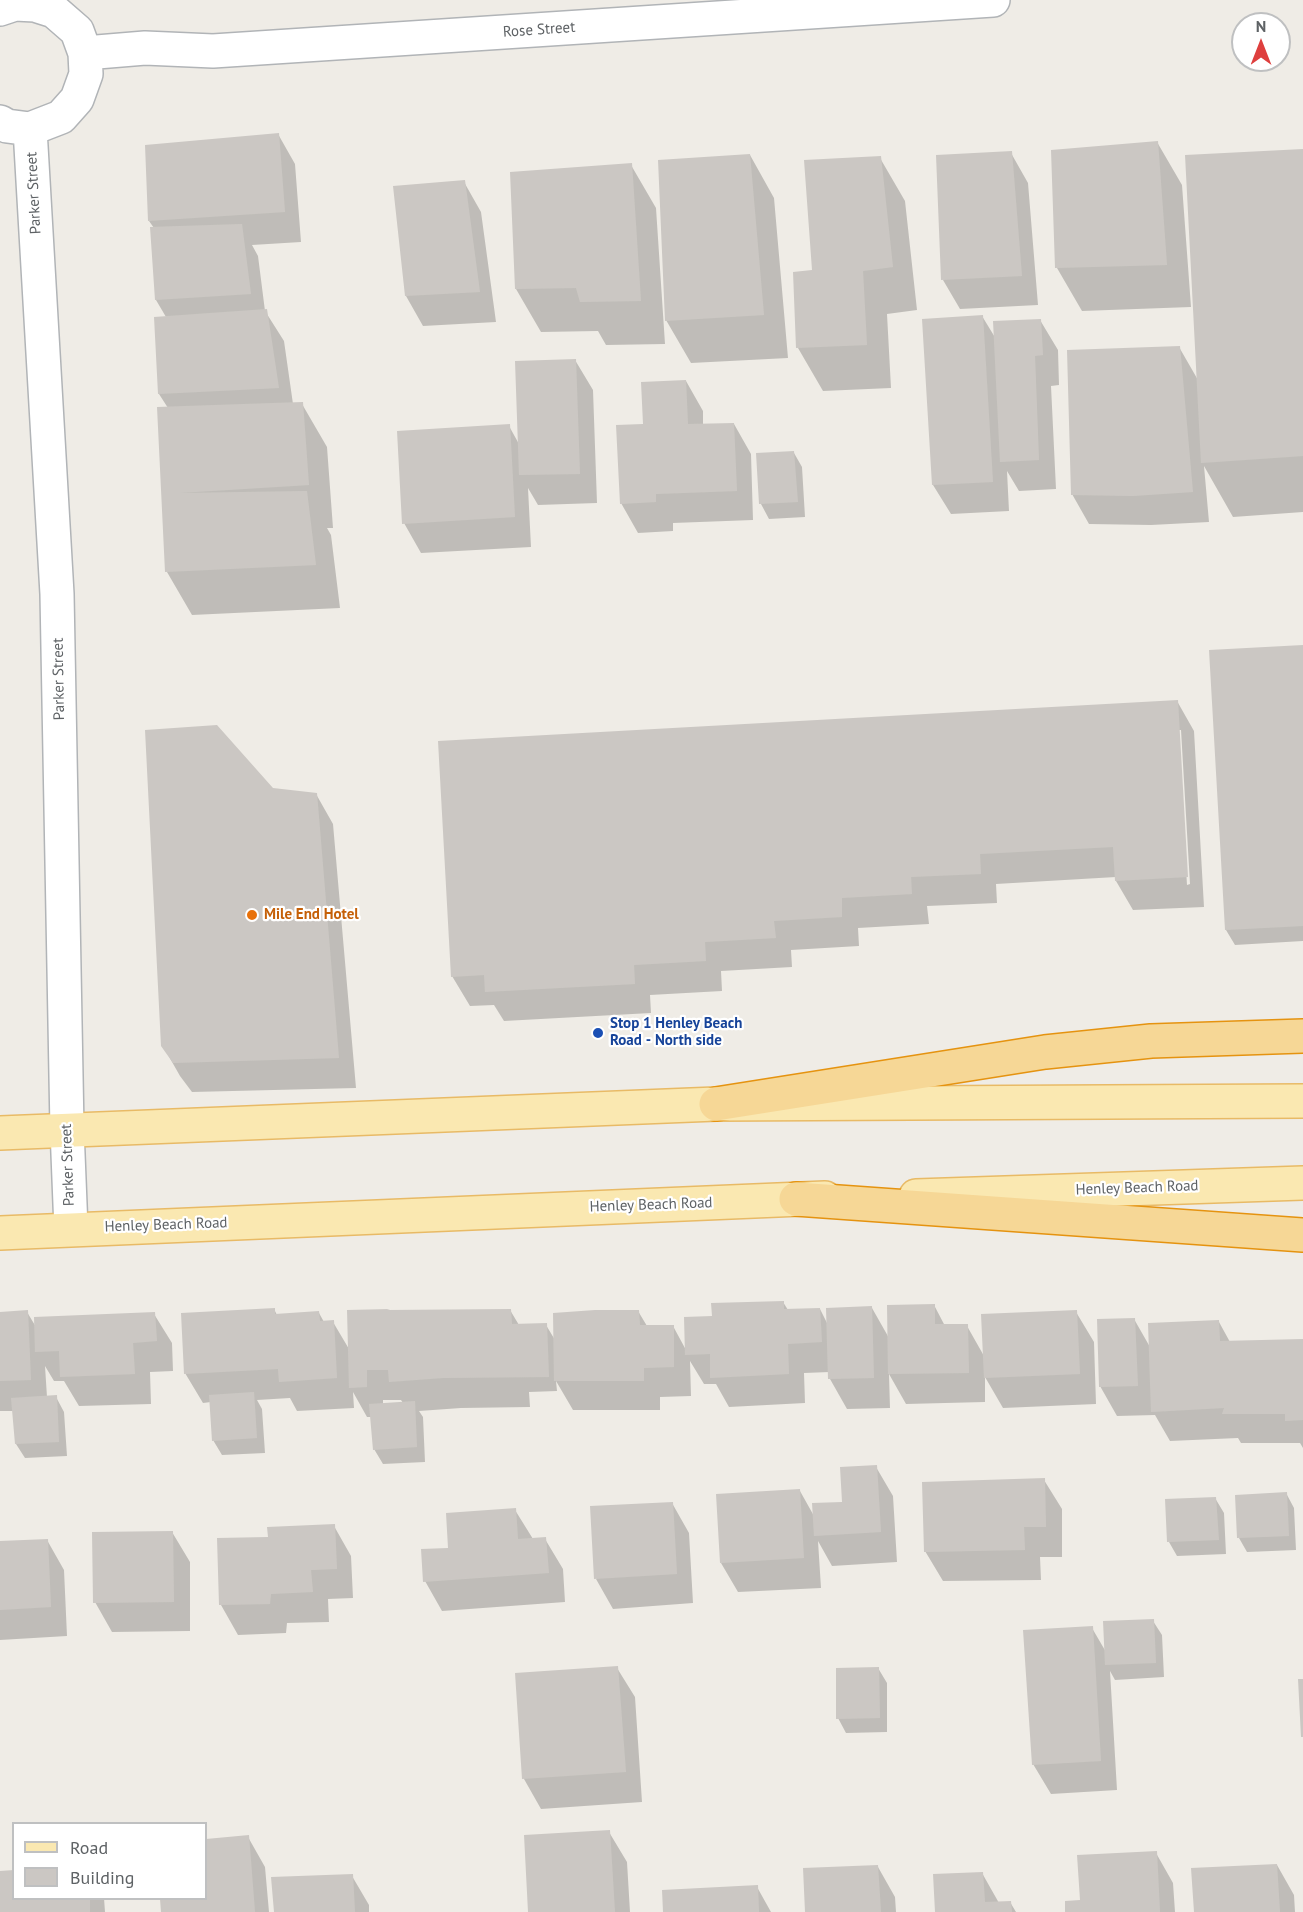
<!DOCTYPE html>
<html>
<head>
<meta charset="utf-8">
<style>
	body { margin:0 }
	#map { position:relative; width:1303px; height:1912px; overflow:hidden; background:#efece6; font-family:"PT Sans",sans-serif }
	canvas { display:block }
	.legend { position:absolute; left:12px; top:1822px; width:195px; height:78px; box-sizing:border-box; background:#fff; border:2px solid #bfc0c1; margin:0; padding:8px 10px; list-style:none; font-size:18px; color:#5e6265 }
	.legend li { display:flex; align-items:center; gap:12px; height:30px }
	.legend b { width:30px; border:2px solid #bfc0c1 }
	.north { position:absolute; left:1231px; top:12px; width:60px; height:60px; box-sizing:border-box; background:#fff; border:2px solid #bfc0c1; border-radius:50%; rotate:0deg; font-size:16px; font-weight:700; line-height:24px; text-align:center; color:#5e6265 }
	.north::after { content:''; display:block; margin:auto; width:21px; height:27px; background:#de3f3e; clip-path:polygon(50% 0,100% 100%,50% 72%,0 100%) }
</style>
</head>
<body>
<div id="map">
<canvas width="1303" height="1912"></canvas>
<ul class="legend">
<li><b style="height:8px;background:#fae8b1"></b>Road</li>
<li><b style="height:16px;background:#cbc7c3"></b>Building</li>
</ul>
<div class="north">N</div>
</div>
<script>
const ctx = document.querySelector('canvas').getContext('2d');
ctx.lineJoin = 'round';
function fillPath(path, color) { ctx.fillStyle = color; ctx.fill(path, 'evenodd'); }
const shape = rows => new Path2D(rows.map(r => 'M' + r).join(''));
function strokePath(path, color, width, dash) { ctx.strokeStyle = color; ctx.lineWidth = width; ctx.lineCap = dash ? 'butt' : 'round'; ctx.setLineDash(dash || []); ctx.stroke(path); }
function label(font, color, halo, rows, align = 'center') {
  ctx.font = font + ' "PT Sans",sans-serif'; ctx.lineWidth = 4.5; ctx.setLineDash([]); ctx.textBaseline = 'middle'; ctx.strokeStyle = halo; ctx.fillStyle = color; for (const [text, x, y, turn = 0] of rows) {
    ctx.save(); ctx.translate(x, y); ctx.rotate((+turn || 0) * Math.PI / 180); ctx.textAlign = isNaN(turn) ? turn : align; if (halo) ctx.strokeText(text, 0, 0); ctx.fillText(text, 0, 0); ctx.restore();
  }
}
fillPath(shape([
	[278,134,295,164,301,242,252,245,258,256,265,311,284,341,293,404,302,404,327,447,333,528,327,528,331,535,340,608,192,615,167,572,159,409,168,408,159,394,166,317,156,300,154,228,149,221],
	[1157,142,1182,185,1191,307,1082,311,1057,268],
	[1303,150,1303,512,1233,517,1204,466,1209,522,1151,525,1089,524,1072,494,1179,347,1198,380],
	[1011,153,1028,183,1038,305,960,309,943,280],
	[750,155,774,198,788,358,691,363,666,320],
	[880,158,905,201,917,310,887,314,891,388,823,391,798,348,814,272],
	[631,165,656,208,665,344,606,345,598,331,541,332,516,289],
	[464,182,481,212,496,322,423,326,406,296],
	[982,316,996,339,1040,320,1058,350,1059,385,1051,386,1056,489,1019,491,1007,471,1009,511,951,514,933,485],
	[575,360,593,390,597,503,538,505,528,488,531,547,421,553,404,523,509,426,519,444],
	[686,381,703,411,703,425,734,424,751,454,753,520,673,523,673,531,638,533,621,503,645,426],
	[794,453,802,467,805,517,769,519,761,504,757,455],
	[1303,647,1303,941,1235,945,1226,930,1211,652],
	[1177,701,1194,731,1204,907,1133,910,1116,881,1116,877,996,884,997,903,927,906,929,924,858,928,859,946,791,950,792,967,721,971,722,991,650,995,651,1013,504,1021,494,1005,470,1006,452,976],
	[1178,730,1181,730,1190,884,1187,885],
	[272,789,316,794,333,824,356,1088,192,1092,180,1076,163,1046],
	[783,1302,788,1310,820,1309,828,1325,872,1308,889,1338,934,1305,945,1326,967,1326,984,1356,1076,1312,1094,1342,1096,1404,1003,1408,985,1377,985,1402,906,1404,889,1374,890,1408,847,1409,830,1379,830,1372,804,1373,805,1403,729,1407,716,1384,704,1384,690,1361,691,1396,660,1397,660,1410,573,1410,556,1381,557,1391,529,1392,530,1407,461,1408,419,1411,423,1417,425,1462,383,1464,374,1449,372,1417,367,1417,353,1392,354,1408,297,1411,290,1398,257,1400,262,1409,265,1453,222,1455,213,1440,211,1402,203,1403,185,1373,274,1309,277,1315,319,1313,324,1322,333,1322,349,1349,510,1310,519,1325,546,1325,555,1340,638,1311,647,1326,673,1326,686,1350,713,1318],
	[383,1400,401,1400,403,1403,383,1404],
	[27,1312,36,1327,154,1314,172,1343,173,1371,150,1372,151,1404,79,1406,64,1381,54,1381,45,1366,47,1397,56,1397,64,1412,67,1456,25,1458,16,1444,14,1411,0,1411,0,1313],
	[1134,1319,1150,1347,1219,1322,1230,1342,1303,1340,1303,1448,1300,1443,1241,1443,1238,1438,1170,1441,1155,1415,1117,1416,1100,1386],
	[876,1467,893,1496,897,1562,832,1566,818,1541,821,1588,738,1592,721,1563,800,1491,814,1516,844,1503],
	[1044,1480,1062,1509,1062,1557,1040,1557,1041,1580,943,1581,925,1551],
	[1286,1493,1294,1508,1296,1550,1247,1552,1239,1538],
	[1215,1498,1224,1513,1226,1554,1177,1556,1169,1542],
	[672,1503,689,1533,693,1603,613,1609,596,1579],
	[515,1510,533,1539,545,1539,563,1569,565,1602,442,1611,425,1581,449,1549],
	[334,1526,351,1556,353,1598,328,1599,329,1622,287,1623,286,1633,238,1635,221,1605,270,1539],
	[172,1532,190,1562,190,1631,112,1632,95,1602],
	[47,1540,64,1570,67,1636,0,1640,0,1543],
	[1153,1621,1162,1635,1164,1677,1115,1680,1110,1671,1117,1790,1051,1794,1033,1764,1092,1628,1106,1652],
	[617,1668,635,1697,642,1802,541,1809,524,1779,516,1675],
	[878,1668,887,1683,887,1732,846,1733,838,1718],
	[609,1832,627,1862,630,1912,529,1912],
	[248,1837,265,1867,269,1912,162,1912,161,1898,206,1898,206,1840],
	[1156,1853,1173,1883,1175,1912,1067,1912],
	[1277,1865,1294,1895,1295,1912,1195,1912],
	[878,1867,895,1897,896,1912,806,1912],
	[0,1872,14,1898,104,1898,105,1912,0,1912],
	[982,1873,999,1903,1010,1902,1016,1912,937,1912],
	[352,1876,369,1905,369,1912,275,1912],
	[757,1887,771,1912,665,1912]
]), '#0003');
fillPath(shape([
	[279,133,285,212,148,221,145,145],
	[1158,141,1167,265,1055,268,1051,150],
	[1303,149,1303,456,1201,463,1185,155],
	[1012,151,1022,276,941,280,936,155],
	[750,154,764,315,665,321,658,160],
	[881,156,893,267,863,271,867,345,796,348,793,272,812,270,804,160],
	[632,163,641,301,580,302,576,288,515,289,510,172],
	[465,180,480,292,405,296,393,186],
	[242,224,251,294,155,300,150,227],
	[267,309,279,388,158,394,154,317],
	[983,315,993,482,932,485,922,319],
	[1041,319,1043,355,1035,356,1039,460,1000,462,993,321],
	[1180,346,1193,492,1133,496,1071,495,1067,350],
	[576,359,580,474,519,475,515,361],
	[686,380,688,424,734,423,737,491,656,494,656,502,620,504,616,425,643,424,641,382],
	[303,402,309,485,179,493,307,491,316,565,165,572,157,407],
	[510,424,515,517,402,524,397,431],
	[794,451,798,502,759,504,756,453],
	[1303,645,1303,926,1225,930,1209,650],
	[1178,700,1188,877,1115,881,1113,847,980,854,981,874,911,877,912,894,842,898,842,917,774,921,776,938,705,942,706,961,634,965,635,984,485,992,484,975,451,977,438,741],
	[217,725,273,788,317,793,339,1058,173,1063,161,1046,145,730],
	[784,1301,784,1309,820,1308,822,1342,788,1344,789,1374,710,1378,710,1354,685,1355,684,1317,712,1316,711,1303],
	[935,1304,935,1324,968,1324,969,1373,888,1374,887,1305],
	[872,1306,874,1378,828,1379,826,1308],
	[275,1308,275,1314,319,1311,320,1321,334,1320,337,1378,279,1382,278,1369,184,1374,181,1313],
	[390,1309,387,1310,511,1309,512,1324,547,1323,549,1377,443,1378,389,1382,388,1370,367,1370,367,1387,349,1388,347,1310],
	[28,1310,31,1380,0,1381,0,1312],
	[595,1310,639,1310,640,1325,674,1325,674,1367,644,1368,644,1381,554,1381,553,1313],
	[1077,1310,1080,1374,984,1378,981,1314],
	[155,1312,157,1341,133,1343,135,1374,60,1377,59,1351,35,1352,34,1317],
	[1135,1318,1138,1386,1099,1387,1097,1319],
	[1219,1320,1220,1341,1303,1339,1303,1420,1285,1421,1285,1414,1222,1414,1224,1408,1151,1412,1148,1323],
	[254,1392,257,1438,212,1441,209,1395],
	[57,1395,59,1442,15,1444,11,1398],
	[415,1401,417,1447,373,1450,369,1404],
	[877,1465,881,1532,814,1536,812,1503,842,1502,840,1467],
	[1045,1478,1046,1527,1024,1527,1025,1550,924,1552,922,1482],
	[800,1489,804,1558,720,1563,716,1494],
	[1287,1492,1289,1536,1237,1538,1235,1495],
	[1216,1497,1219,1540,1167,1542,1165,1499],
	[673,1502,677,1574,594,1579,590,1506],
	[516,1508,518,1539,546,1537,549,1573,423,1582,421,1549,448,1548,446,1513],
	[335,1524,337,1569,311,1570,313,1592,271,1594,270,1604,219,1605,217,1538,268,1537,267,1527],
	[173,1531,174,1602,93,1603,92,1532],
	[48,1539,51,1607,0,1610,0,1541],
	[1154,1619,1156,1663,1105,1665,1103,1621],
	[1093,1626,1101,1761,1032,1765,1023,1630],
	[618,1666,626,1772,522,1779,515,1673],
	[879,1667,880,1718,836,1719,836,1668],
	[1298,1679,1303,1679,1303,1737,1301,1737],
	[610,1830,615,1912,528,1912,524,1835],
	[249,1835,255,1912,161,1912,160,1899,206,1899,206,1839],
	[1157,1851,1160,1912,1065,1912,1065,1901,1080,1900,1077,1855],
	[1277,1864,1280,1912,1194,1912,1191,1868],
	[878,1865,881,1912,805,1912,803,1868],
	[14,1870,14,1899,90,1899,90,1912,0,1912,0,1871],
	[983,1872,985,1902,1011,1901,1012,1912,935,1912,933,1874],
	[353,1874,355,1912,274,1912,271,1877],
	[758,1885,759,1912,663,1912,662,1890]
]), '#cbc7c3');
const minor = shape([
	[0,9,15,4,35,5,54,11,77,31,85,53,86,74,77,99,61,117,30,129,7,126,0,122],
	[85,53,145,48,213,51,993,0],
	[30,129,57,594,67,1129,71,1229]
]);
const major = shape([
	[0,1133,716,1104,1303,1101],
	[916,1196,1303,1183],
	[0,1233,825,1198]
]);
const highway = shape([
	[716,1104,1045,1052,1151,1041,1303,1036],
	[796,1199,1303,1235]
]);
strokePath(minor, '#b1b4b7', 36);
strokePath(major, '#e8ba66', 36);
strokePath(highway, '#e59310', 36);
strokePath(minor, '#fff', 33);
strokePath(major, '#fae8b1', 33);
strokePath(highway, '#f6d796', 33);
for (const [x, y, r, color] of [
	[252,915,6,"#e8710a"],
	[598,1033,6,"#1a4fb4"]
]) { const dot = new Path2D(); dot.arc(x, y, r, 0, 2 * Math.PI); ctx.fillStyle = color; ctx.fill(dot); strokePath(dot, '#fff', 2); }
label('15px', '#5e6265', '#fff', [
	["Rose Street",539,30,-4],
	["Parker Street",34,193,-93],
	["Parker Street",59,679,-91],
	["Parker Street",68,1165,-92],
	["Henley Beach Road",1137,1188,-2],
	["Henley Beach Road",651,1205,-2],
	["Henley Beach Road",166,1225,-2]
]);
label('bold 15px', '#c56008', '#fff', [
	["Mile End Hotel",264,915]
], 'left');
label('bold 15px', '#164399', '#fff', [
	["Stop 1 Henley Beach",610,1024],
	["Road - North side",610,1041]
], 'left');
</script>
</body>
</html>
